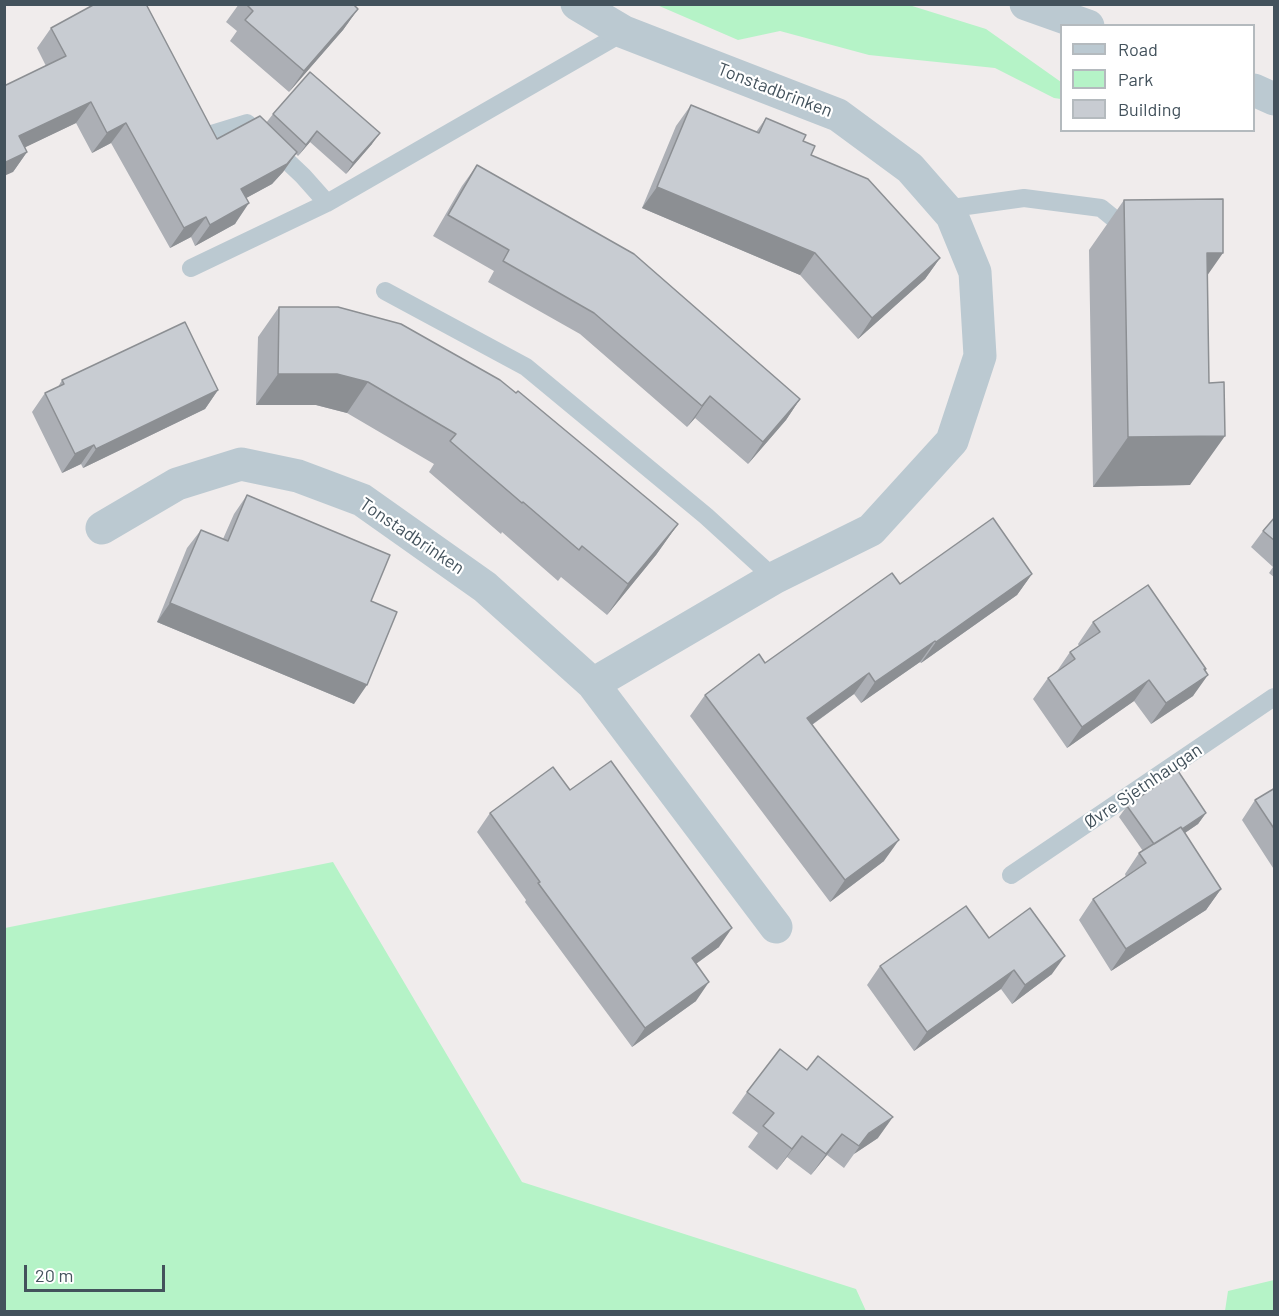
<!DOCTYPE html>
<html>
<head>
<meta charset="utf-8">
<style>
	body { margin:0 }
	#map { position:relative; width:1279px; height:1316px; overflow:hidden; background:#f0ecec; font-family:Barlow,sans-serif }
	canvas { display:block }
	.frame { position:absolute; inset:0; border:6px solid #43525c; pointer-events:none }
	.legend { position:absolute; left:1060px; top:24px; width:195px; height:108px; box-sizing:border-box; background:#fff; border:2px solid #b4babe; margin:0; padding:8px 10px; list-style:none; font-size:18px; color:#43525c }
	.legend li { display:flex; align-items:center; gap:12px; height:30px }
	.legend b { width:30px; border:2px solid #b4babe }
	.scale { position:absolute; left:24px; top:1265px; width:141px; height:27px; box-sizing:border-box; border:3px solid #43525c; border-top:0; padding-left:8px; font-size:18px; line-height:21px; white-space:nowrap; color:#43525c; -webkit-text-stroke:4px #fff; paint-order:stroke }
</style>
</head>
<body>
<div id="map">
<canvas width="1279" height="1316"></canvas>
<div class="frame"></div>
<ul class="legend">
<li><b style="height:8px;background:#bbc9d1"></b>Road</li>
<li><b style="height:16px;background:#b5f3c7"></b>Park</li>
<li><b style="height:16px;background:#c8ccd2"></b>Building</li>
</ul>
<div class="scale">20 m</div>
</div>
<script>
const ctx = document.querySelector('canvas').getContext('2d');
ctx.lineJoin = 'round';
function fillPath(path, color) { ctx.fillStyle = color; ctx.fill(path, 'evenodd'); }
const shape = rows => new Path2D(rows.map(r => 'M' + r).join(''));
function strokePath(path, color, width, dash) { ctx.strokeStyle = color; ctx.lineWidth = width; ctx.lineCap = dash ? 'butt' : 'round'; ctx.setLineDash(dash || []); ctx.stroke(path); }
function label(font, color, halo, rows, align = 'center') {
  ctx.font = font + ' Barlow,sans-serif'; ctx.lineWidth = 4.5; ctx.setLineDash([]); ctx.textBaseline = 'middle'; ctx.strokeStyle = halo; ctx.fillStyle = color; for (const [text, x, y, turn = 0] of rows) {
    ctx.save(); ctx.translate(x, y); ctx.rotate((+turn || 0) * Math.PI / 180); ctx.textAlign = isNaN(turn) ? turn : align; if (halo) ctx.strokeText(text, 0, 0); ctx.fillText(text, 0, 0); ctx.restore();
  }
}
fillPath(shape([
	[657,5,909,5,986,29,1061,82,1061,99,1054,98,995,68,869,55,780,31,738,40],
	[333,862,522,1182,856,1289,866,1311,5,1311,5,928],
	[1274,1280,1274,1311,1225,1311,1228,1291]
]), '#b5f3c7');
strokePath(shape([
	[208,135,247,123,303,176,327,203],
	[945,209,1024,198,1101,208,1123,226],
	[191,268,327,203,624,32],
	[385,291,526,367,706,516,774,578],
	[1011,875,1274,697]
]), '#bbc9d1', 18);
strokePath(shape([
	[577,4,624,32,838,115,910,168,952,216,975,272,980,356,952,441,871,530,774,578,593,684,776,927],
	[102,528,177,484,241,464,298,476,362,500,485,587,593,684]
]), '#bbc9d1', 33);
strokePath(shape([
	[1026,4,1088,26],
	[1254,90,1274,99]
]), '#bbc9d1', 33);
fillPath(shape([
	[239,4,353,4,358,9,343,30,289,92,230,41,237,31,226,22],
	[51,28,217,139,266,123,273,114,372,144,346,174,310,142,298,156,296,154,283,172,272,184,246,198,235,224,195,246,191,237,170,248,111,143,92,153,76,123,25,147,27,152,13,172,46,66,37,48],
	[691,105,756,132,766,118,803,141,811,155,940,258,925,279,858,339,800,275,642,208,676,126],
	[477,165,800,399,786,420,748,464,695,418,687,427,580,334,488,282,494,271,433,236,462,186],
	[1124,200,1208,275,1190,485,1093,487,1089,250],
	[279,307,678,524,656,555,607,615,561,577,558,581,502,532,501,534,429,472,434,464,347,413,316,405,256,405,258,337],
	[62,380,218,390,205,409,83,468,81,464,62,473,32,412,45,393,58,387],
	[247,495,371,601,354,704,157,622,187,548,201,530,223,539,234,514],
	[1275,517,1275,578,1269,573,1273,567,1251,547,1263,531],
	[1032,574,1017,595,921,663,920,662,861,703,854,694,812,725,884,861,830,902,690,716,705,695,765,663,900,584],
	[1093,622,1206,669,1193,696,1151,724,1134,701,1067,748,1033,699,1048,678,1057,671,1070,652,1079,646,1078,644],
	[1275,788,1275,871,1242,820,1255,800],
	[1127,806,1206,813,1198,824,1185,833,1221,889,1206,910,1111,971,1079,920,1093,899,1126,877,1125,874,1139,853,1143,851,1119,817],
	[490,813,719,947,696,964,696,1001,632,1047,525,902,526,900,477,832],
	[989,938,1052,974,1012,1004,1001,989,914,1051,867,985,880,966],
	[747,1092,878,1138,854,1154,844,1168,827,1155,811,1175,787,1157,777,1170,748,1147,758,1133,732,1113]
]), '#acafb5');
fillPath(shape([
	[358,9,343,30,289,92,304,71],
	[91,102,76,123,5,157,19,136],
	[126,123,111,143,92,153,107,133],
	[317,131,310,142,298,156,306,145],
	[380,133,372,144,346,174,353,163],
	[27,152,13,172,4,176,4,163],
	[297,152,283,172,272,184,226,209,241,189],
	[657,187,815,253,800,275,642,208],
	[249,203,235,224,195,246,210,225],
	[206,217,191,237,170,248,184,228],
	[1207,253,1223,253,1188,303],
	[940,258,925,279,858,339,872,318],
	[278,374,337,374,368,382,347,413,316,405,256,405],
	[218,390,205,409,83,468,96,449],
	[710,396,695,418,687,427,702,406],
	[800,399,786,420,748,464,763,442],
	[1225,436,1190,485,1093,487,1128,437],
	[94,445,81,464,62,473,75,454],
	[678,524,656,555,607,615,628,584],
	[1032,574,1017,595,921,663,936,642],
	[170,603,367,685,354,704,157,622],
	[935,641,920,662,861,703,875,682],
	[1204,669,1206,669,1195,683,1208,675,1193,696,1151,724,1166,703],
	[869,673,854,694,792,739,807,718],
	[1149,680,1134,701,1067,748,1082,727],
	[1206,813,1198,824,1148,858,1156,847],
	[899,840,884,861,830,902,845,880],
	[1221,889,1206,910,1111,971,1126,949],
	[732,928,719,947,679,976,692,958],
	[1065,956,1052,974,1012,1004,1025,985],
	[1014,970,1001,989,914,1051,927,1032],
	[709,982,696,1001,632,1047,645,1028],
	[893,1117,878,1138,854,1154,844,1168,869,1133],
	[842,1134,827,1155,811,1175,826,1154],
	[802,1136,787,1157,777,1170,792,1149]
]), '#8c8f93');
const building = shape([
	[95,4,146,4,217,139,260,116,297,152,287,164,241,189,249,203,210,225,206,217,184,228,126,123,107,133,91,102,19,136,27,152,4,163,4,86,66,56,51,28,95,4],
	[246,4,353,4,358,9,304,71,245,20,253,11,246,4],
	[310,72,380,133,353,163,317,131,306,145,273,114,310,72],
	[691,105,759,133,766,118,806,135,803,141,815,146,811,155,868,179,940,258,872,318,815,253,657,187,691,105],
	[477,165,634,254,800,399,763,442,710,396,702,406,594,313,503,261,509,250,448,215,477,165],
	[1223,199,1223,253,1207,253,1209,383,1224,382,1225,436,1128,437,1124,200,1223,199],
	[279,307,338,307,401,324,500,380,516,393,518,391,678,524,628,584,582,546,579,550,523,502,522,503,450,441,456,434,368,382,337,374,278,374,279,307],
	[185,322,218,390,96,449,94,445,75,454,45,393,64,384,62,380,185,322],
	[247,495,390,555,371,601,397,612,367,685,170,603,201,530,228,541,247,495],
	[1275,517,1275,541,1263,531,1275,517],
	[993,518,1032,574,936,642,935,641,875,682,869,673,807,718,899,840,845,880,705,695,759,654,765,663,892,573,900,584,993,518],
	[1148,585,1206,669,1204,669,1208,675,1166,703,1149,680,1082,727,1048,678,1075,659,1070,652,1100,632,1093,622,1148,585],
	[611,761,732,928,692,958,709,982,645,1028,538,883,540,882,490,813,553,767,570,790,611,761],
	[1178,771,1206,813,1182,829,1181,827,1154,844,1127,806,1178,771],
	[1275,788,1275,830,1255,800,1275,788],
	[1181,827,1221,889,1126,949,1093,899,1146,863,1139,853,1181,827],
	[966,906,989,938,1030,908,1065,956,1025,985,1014,970,927,1032,880,966,966,906],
	[780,1049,807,1070,818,1056,893,1117,869,1133,859,1146,842,1134,826,1154,802,1136,792,1149,763,1126,774,1113,747,1092,780,1049]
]);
fillPath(building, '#c8ccd2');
strokePath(building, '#8c8f93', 1.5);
label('18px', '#43525c', '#fff', [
	["Tonstadbrinken",775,90,21],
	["Tonstadbrinken",412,536,34],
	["Øvre Sjetnhaugan",1143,786,-34]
]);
</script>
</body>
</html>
